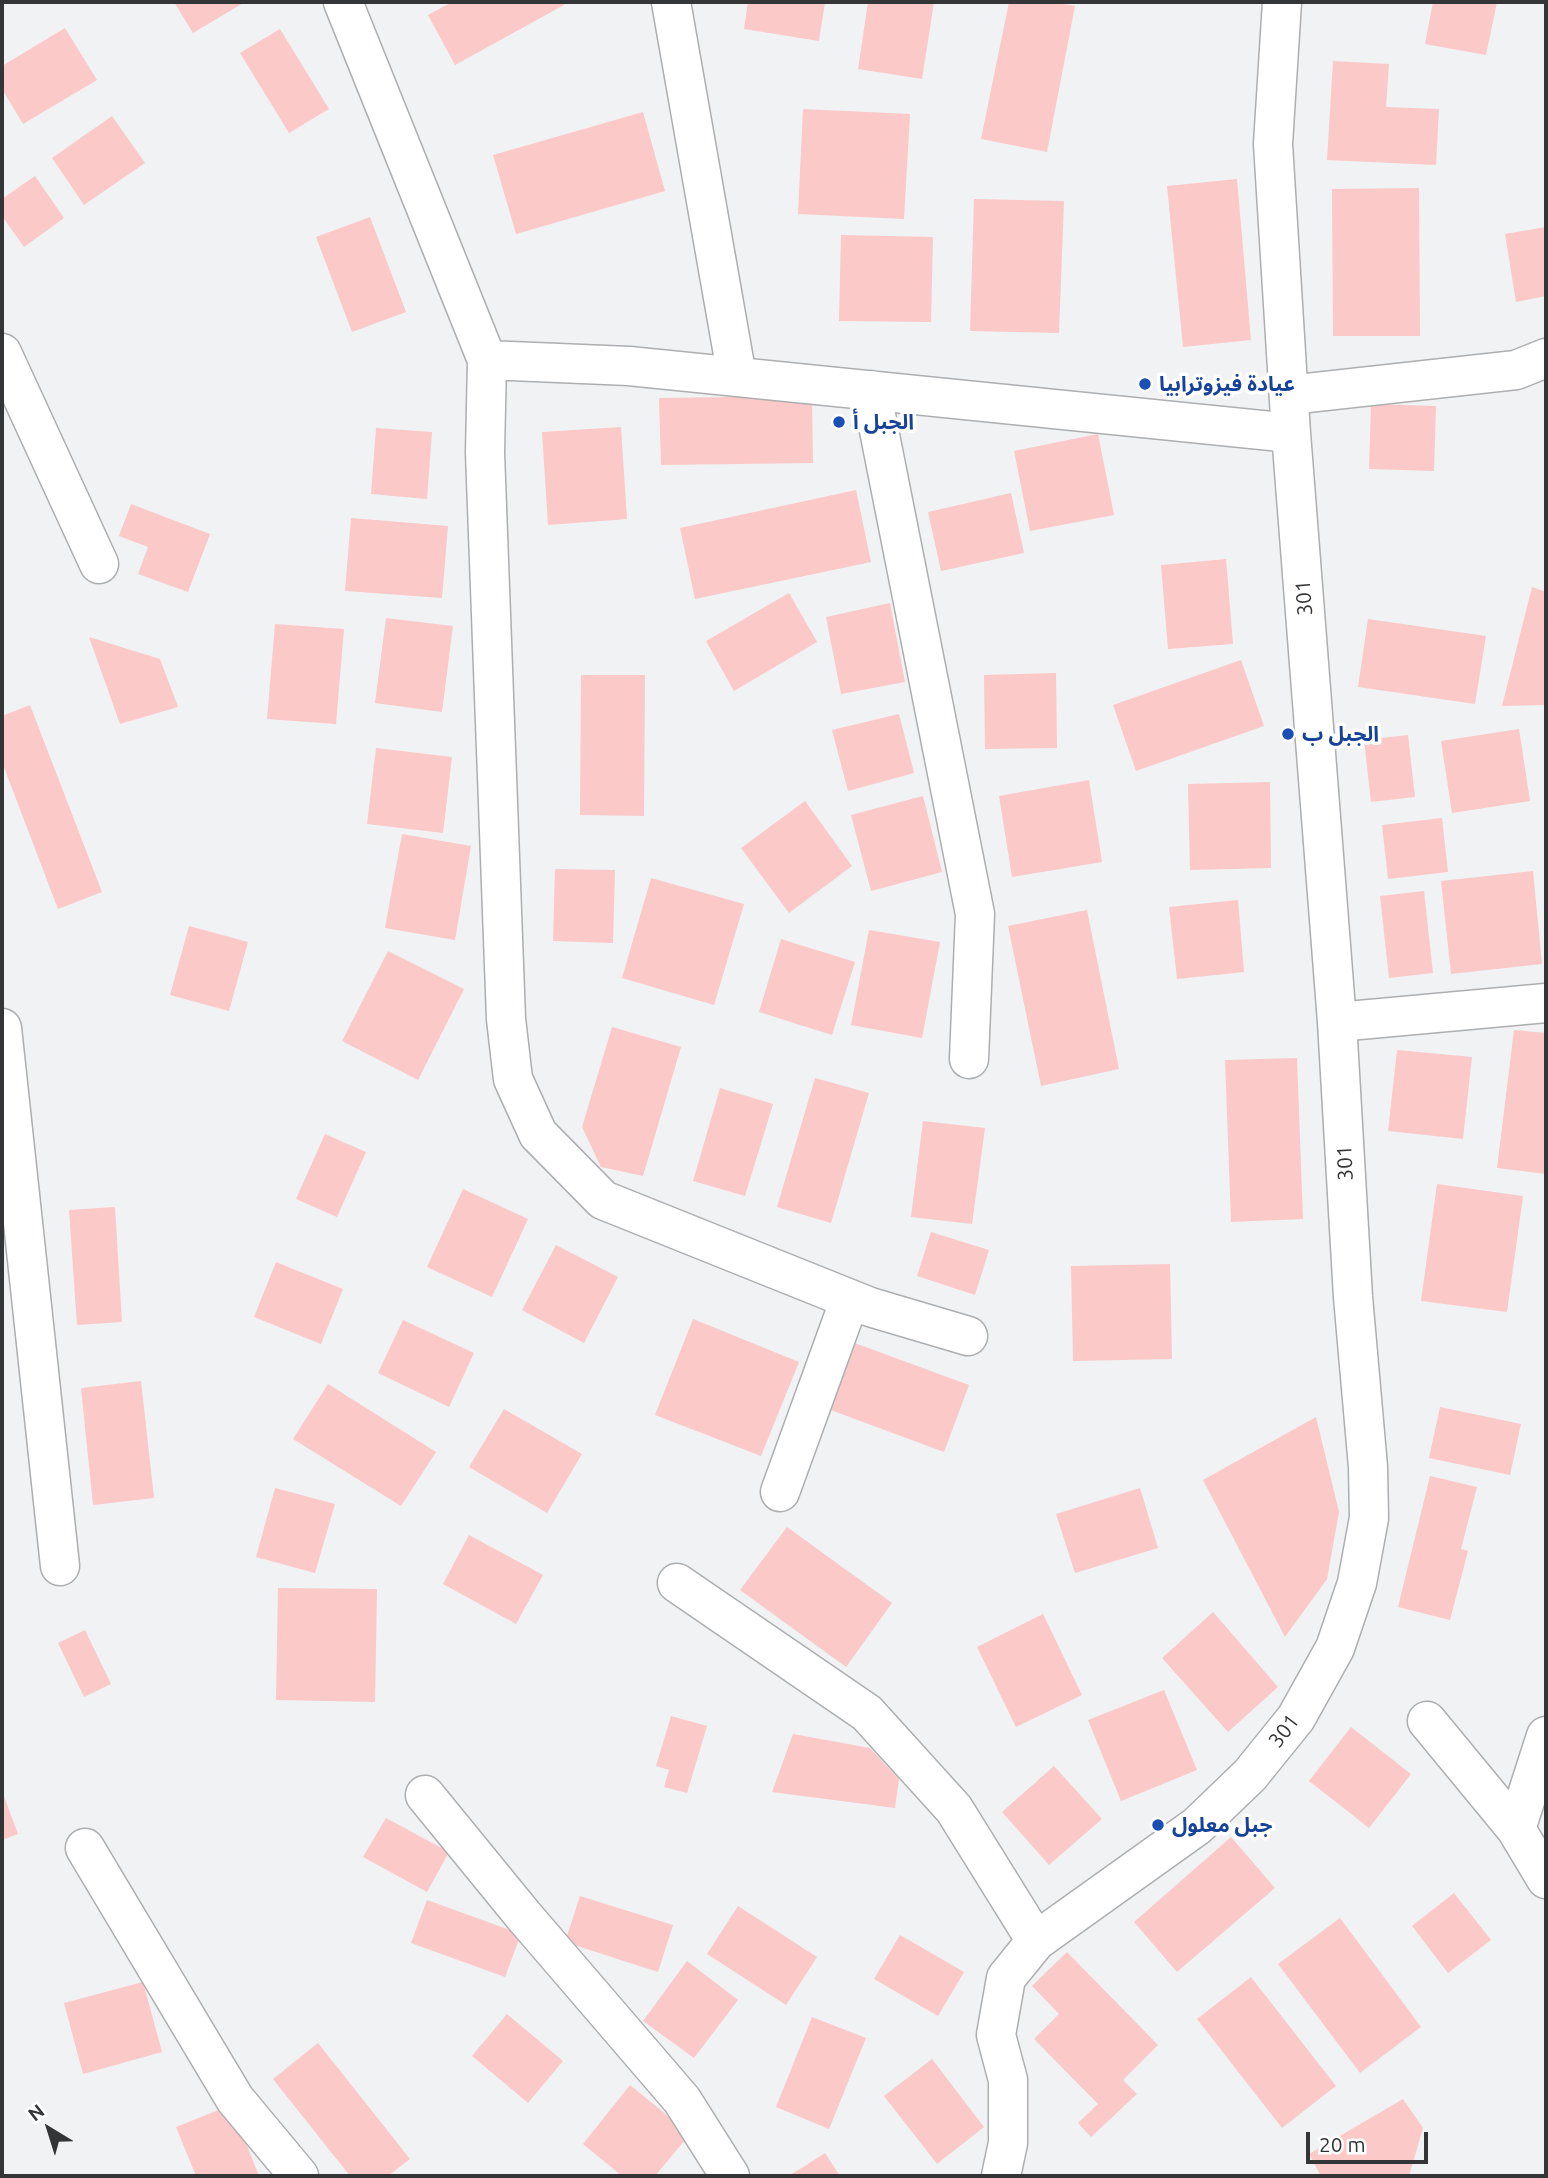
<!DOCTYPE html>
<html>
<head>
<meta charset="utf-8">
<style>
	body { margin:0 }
	#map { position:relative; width:1548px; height:2178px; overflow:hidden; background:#f1f2f4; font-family:Ubuntu,sans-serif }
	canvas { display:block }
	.frame { position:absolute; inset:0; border:4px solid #343536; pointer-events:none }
	.north { position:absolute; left:14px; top:2094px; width:70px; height:70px; -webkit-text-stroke:5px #fff; paint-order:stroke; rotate:322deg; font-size:19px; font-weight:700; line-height:28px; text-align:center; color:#343536 }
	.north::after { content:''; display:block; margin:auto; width:24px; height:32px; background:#343536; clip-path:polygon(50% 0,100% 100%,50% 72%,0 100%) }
	.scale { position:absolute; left:1306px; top:2132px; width:122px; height:32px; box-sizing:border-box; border:4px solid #343536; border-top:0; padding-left:9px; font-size:21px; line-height:24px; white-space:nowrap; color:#343536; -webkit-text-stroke:5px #fff; paint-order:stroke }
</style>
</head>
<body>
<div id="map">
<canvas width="1548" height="2178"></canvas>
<div class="frame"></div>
<div class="north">N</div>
<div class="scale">20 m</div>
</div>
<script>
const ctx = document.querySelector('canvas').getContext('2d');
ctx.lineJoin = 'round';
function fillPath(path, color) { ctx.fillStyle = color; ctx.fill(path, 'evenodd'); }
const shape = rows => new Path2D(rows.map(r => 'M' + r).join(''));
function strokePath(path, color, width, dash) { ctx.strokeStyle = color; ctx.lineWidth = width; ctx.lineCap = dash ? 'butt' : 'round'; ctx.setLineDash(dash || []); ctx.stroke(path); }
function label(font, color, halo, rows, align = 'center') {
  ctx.font = font + ' Ubuntu,"Noto Sans Arabic",sans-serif'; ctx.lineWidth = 7; ctx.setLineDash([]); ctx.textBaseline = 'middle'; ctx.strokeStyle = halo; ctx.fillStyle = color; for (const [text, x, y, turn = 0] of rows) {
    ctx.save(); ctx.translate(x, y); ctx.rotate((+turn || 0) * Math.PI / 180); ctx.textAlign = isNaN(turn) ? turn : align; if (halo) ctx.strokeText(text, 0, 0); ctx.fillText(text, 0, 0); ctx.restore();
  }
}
fillPath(shape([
	[174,2,245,2,193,33],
	[452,2,563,2,564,5,455,65,428,15],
	[748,2,825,2,819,41,744,29],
	[868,2,934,2,922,79,858,69],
	[1009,2,1053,2,1075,6,1047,152,981,139],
	[1433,2,1497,2,1486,55,1425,44],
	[65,28,97,80,23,124,2,89,2,66],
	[280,29,329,109,289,133,240,53],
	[1333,61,1389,64,1386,107,1439,109,1436,165,1327,160],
	[803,109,910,114,904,219,798,214],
	[643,112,665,191,516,234,493,155],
	[112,116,145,163,84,205,52,158],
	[35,176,64,218,24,247,2,216,2,199],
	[1237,179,1251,340,1183,347,1167,186],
	[1419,188,1420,336,1333,336,1332,189],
	[974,199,1064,201,1059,333,970,331],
	[370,217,406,312,352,332,316,237],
	[1546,227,1546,296,1516,302,1505,234],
	[841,235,933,237,931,322,839,321],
	[812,396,813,463,661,465,659,398],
	[1371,404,1436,406,1434,471,1369,469],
	[621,427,627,519,548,525,542,432],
	[376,428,432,432,427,499,371,494],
	[1098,434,1114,515,1030,531,1014,451],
	[856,490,871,562,695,599,680,528],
	[1011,493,1024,553,941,571,928,512],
	[131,504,210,534,188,592,138,574,148,547,119,536],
	[351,518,448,526,442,598,345,591],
	[1226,559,1233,644,1168,649,1161,565],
	[1532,587,1546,592,1546,705,1502,706],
	[789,593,817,642,734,691,706,641],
	[890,603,905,682,841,694,826,617],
	[386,618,453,626,442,712,375,703],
	[1368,619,1486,636,1475,704,1358,687],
	[275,624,344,629,336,724,267,719],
	[89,637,160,659,178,707,120,724],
	[1241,660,1264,726,1136,771,1113,705],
	[1056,673,1057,748,985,749,984,675],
	[581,675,645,675,644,816,580,815],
	[30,705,102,892,58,909,2,762,2,716],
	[899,714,914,773,848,791,832,730],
	[1519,729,1530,801,1452,813,1441,741],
	[1408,735,1415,797,1371,802,1364,740],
	[376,748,452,757,443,833,367,824],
	[1089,780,1102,862,1012,877,999,796],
	[1270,782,1271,868,1190,870,1188,784],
	[923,796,942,872,871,891,851,815],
	[805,801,852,866,789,913,741,848],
	[1442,818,1448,872,1388,879,1382,825],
	[402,834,471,846,455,940,385,928],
	[555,869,615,870,613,943,553,941],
	[1533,871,1542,964,1451,974,1441,881],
	[651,878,744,904,714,1005,622,978],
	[1424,891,1433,973,1389,978,1380,896],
	[1238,900,1244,972,1177,979,1169,907],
	[1087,910,1119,1069,1041,1086,1008,926],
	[189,926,248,942,229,1011,170,995],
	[869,930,940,942,922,1038,851,1025],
	[781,939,855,962,832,1035,759,1012],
	[388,951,464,989,418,1080,342,1041],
	[612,1027,681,1047,643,1176,601,1167,582,1127],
	[1514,1030,1546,1033,1546,1174,1497,1168],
	[1397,1050,1472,1057,1463,1139,1388,1131],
	[1297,1058,1303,1219,1231,1222,1225,1060],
	[815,1078,869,1093,831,1223,777,1207],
	[720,1088,773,1104,745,1196,693,1181],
	[923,1121,985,1128,972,1224,911,1217],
	[325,1134,366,1152,337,1217,296,1199],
	[1437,1184,1523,1196,1507,1312,1421,1301],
	[463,1189,528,1219,492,1297,427,1267],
	[115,1207,122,1322,77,1325,69,1210],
	[931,1232,989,1250,975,1295,917,1276],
	[556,1245,618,1277,584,1343,522,1310],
	[276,1262,343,1289,321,1344,254,1317],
	[1170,1264,1172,1359,1073,1361,1071,1266],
	[693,1319,799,1362,761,1456,655,1415],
	[403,1320,474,1353,449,1407,378,1373],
	[852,1342,969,1385,944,1452,828,1409],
	[141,1381,154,1498,93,1505,81,1388],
	[328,1384,436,1452,401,1506,293,1439],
	[1440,1407,1521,1424,1510,1475,1429,1458],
	[504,1409,582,1454,547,1513,469,1467],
	[1316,1417,1339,1512,1327,1579,1285,1637,1203,1480],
	[1430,1476,1477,1487,1461,1549,1468,1551,1450,1620,1398,1607],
	[275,1488,335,1504,315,1573,256,1557],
	[1140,1488,1158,1548,1075,1573,1056,1514],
	[787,1527,892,1603,846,1667,740,1590],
	[469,1535,543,1575,516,1624,443,1584],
	[278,1588,377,1589,375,1702,276,1700],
	[1213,1612,1278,1687,1228,1732,1162,1658],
	[1043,1614,1082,1695,1016,1727,977,1647],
	[85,1630,111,1684,84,1697,58,1643],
	[1164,1690,1197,1770,1121,1801,1088,1720],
	[671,1716,707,1726,687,1793,664,1787,669,1770,656,1766],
	[1351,1727,1411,1774,1369,1828,1309,1781],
	[793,1734,870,1748,899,1779,895,1808,772,1792],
	[1054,1766,1102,1819,1049,1865,1002,1812],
	[2,1791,18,1834,2,1840],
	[386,1818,449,1852,427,1892,363,1857],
	[1231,1837,1275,1888,1177,1972,1134,1922],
	[1454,1893,1491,1940,1448,1973,1412,1926],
	[580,1896,673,1925,658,1972,565,1942],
	[427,1900,521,1934,505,1977,411,1943],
	[738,1906,817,1957,786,2005,707,1954],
	[1340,1918,1421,2027,1360,2073,1278,1964],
	[900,1935,964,1972,938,2016,874,1979],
	[1067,1952,1158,2045,1123,2080,1137,2094,1091,2137,1078,2123,1098,2104,1034,2039,1059,2014,1032,1986],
	[687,1961,738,2000,694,2058,643,2021],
	[1251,1977,1336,2086,1282,2128,1197,2019],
	[143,1982,162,2052,83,2074,64,2003],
	[507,2014,563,2061,528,2103,472,2056],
	[812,2017,866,2038,829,2129,776,2107],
	[318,2043,410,2159,388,2176,350,2176,273,2079],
	[932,2059,984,2127,937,2164,884,2096],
	[630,2085,690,2134,655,2176,622,2176,583,2144],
	[1403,2099,1423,2128,1409,2176,1321,2176,1309,2154],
	[231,2105,259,2176,196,2176,176,2127],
	[825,2153,840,2176,789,2176]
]), '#fac9c8');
const minor = shape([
	[343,2,487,360,485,453,506,1019,513,1079,538,1134,603,1200,870,1307,968,1336],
	[671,2,737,377],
	[2,353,99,564],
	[487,360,629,366,1291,433],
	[871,390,975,914,969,1059],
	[1289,395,1516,370,1546,358],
	[1337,1022,1546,1003],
	[2,1028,60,1566],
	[780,1492,850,1299],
	[677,1583,867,1713,954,1809,1036,1941],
	[1427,1721,1516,1829],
	[1546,1736,1516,1829,1546,1879],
	[425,1795,523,1915,682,2100,730,2176],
	[85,1848,235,2099,299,2176],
	[1001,2176,1008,2143,1008,2080,996,2035,1006,1978,1036,1941,1197,1826,1250,1775,1296,1718,1335,1648,1357,1583,1369,1518,1368,1467,1353,1297,1337,1022,1291,433,1273,144,1282,2]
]);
strokePath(minor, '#adaeb0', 41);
strokePath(minor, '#fff', 38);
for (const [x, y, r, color] of [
	[1145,384,7,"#1a4fb4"],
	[839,422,7,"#1a4fb4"],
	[1288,734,7,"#1a4fb4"],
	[1158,1825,7,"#1a4fb4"]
]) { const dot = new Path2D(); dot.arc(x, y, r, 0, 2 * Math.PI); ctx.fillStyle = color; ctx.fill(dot); strokePath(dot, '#fff', 2.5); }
label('bold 21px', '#164399', '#fff', [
	["عيادة فيزوترابيا",1159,384],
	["الجبل أ",853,422],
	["الجبل ب",1302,734],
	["جبل معلول",1172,1825]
], 'left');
label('21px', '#343536', '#fff', [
	["301",1304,598,-94],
	["301",1345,1163,-93],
	["301",1284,1731,-53]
]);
</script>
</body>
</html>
